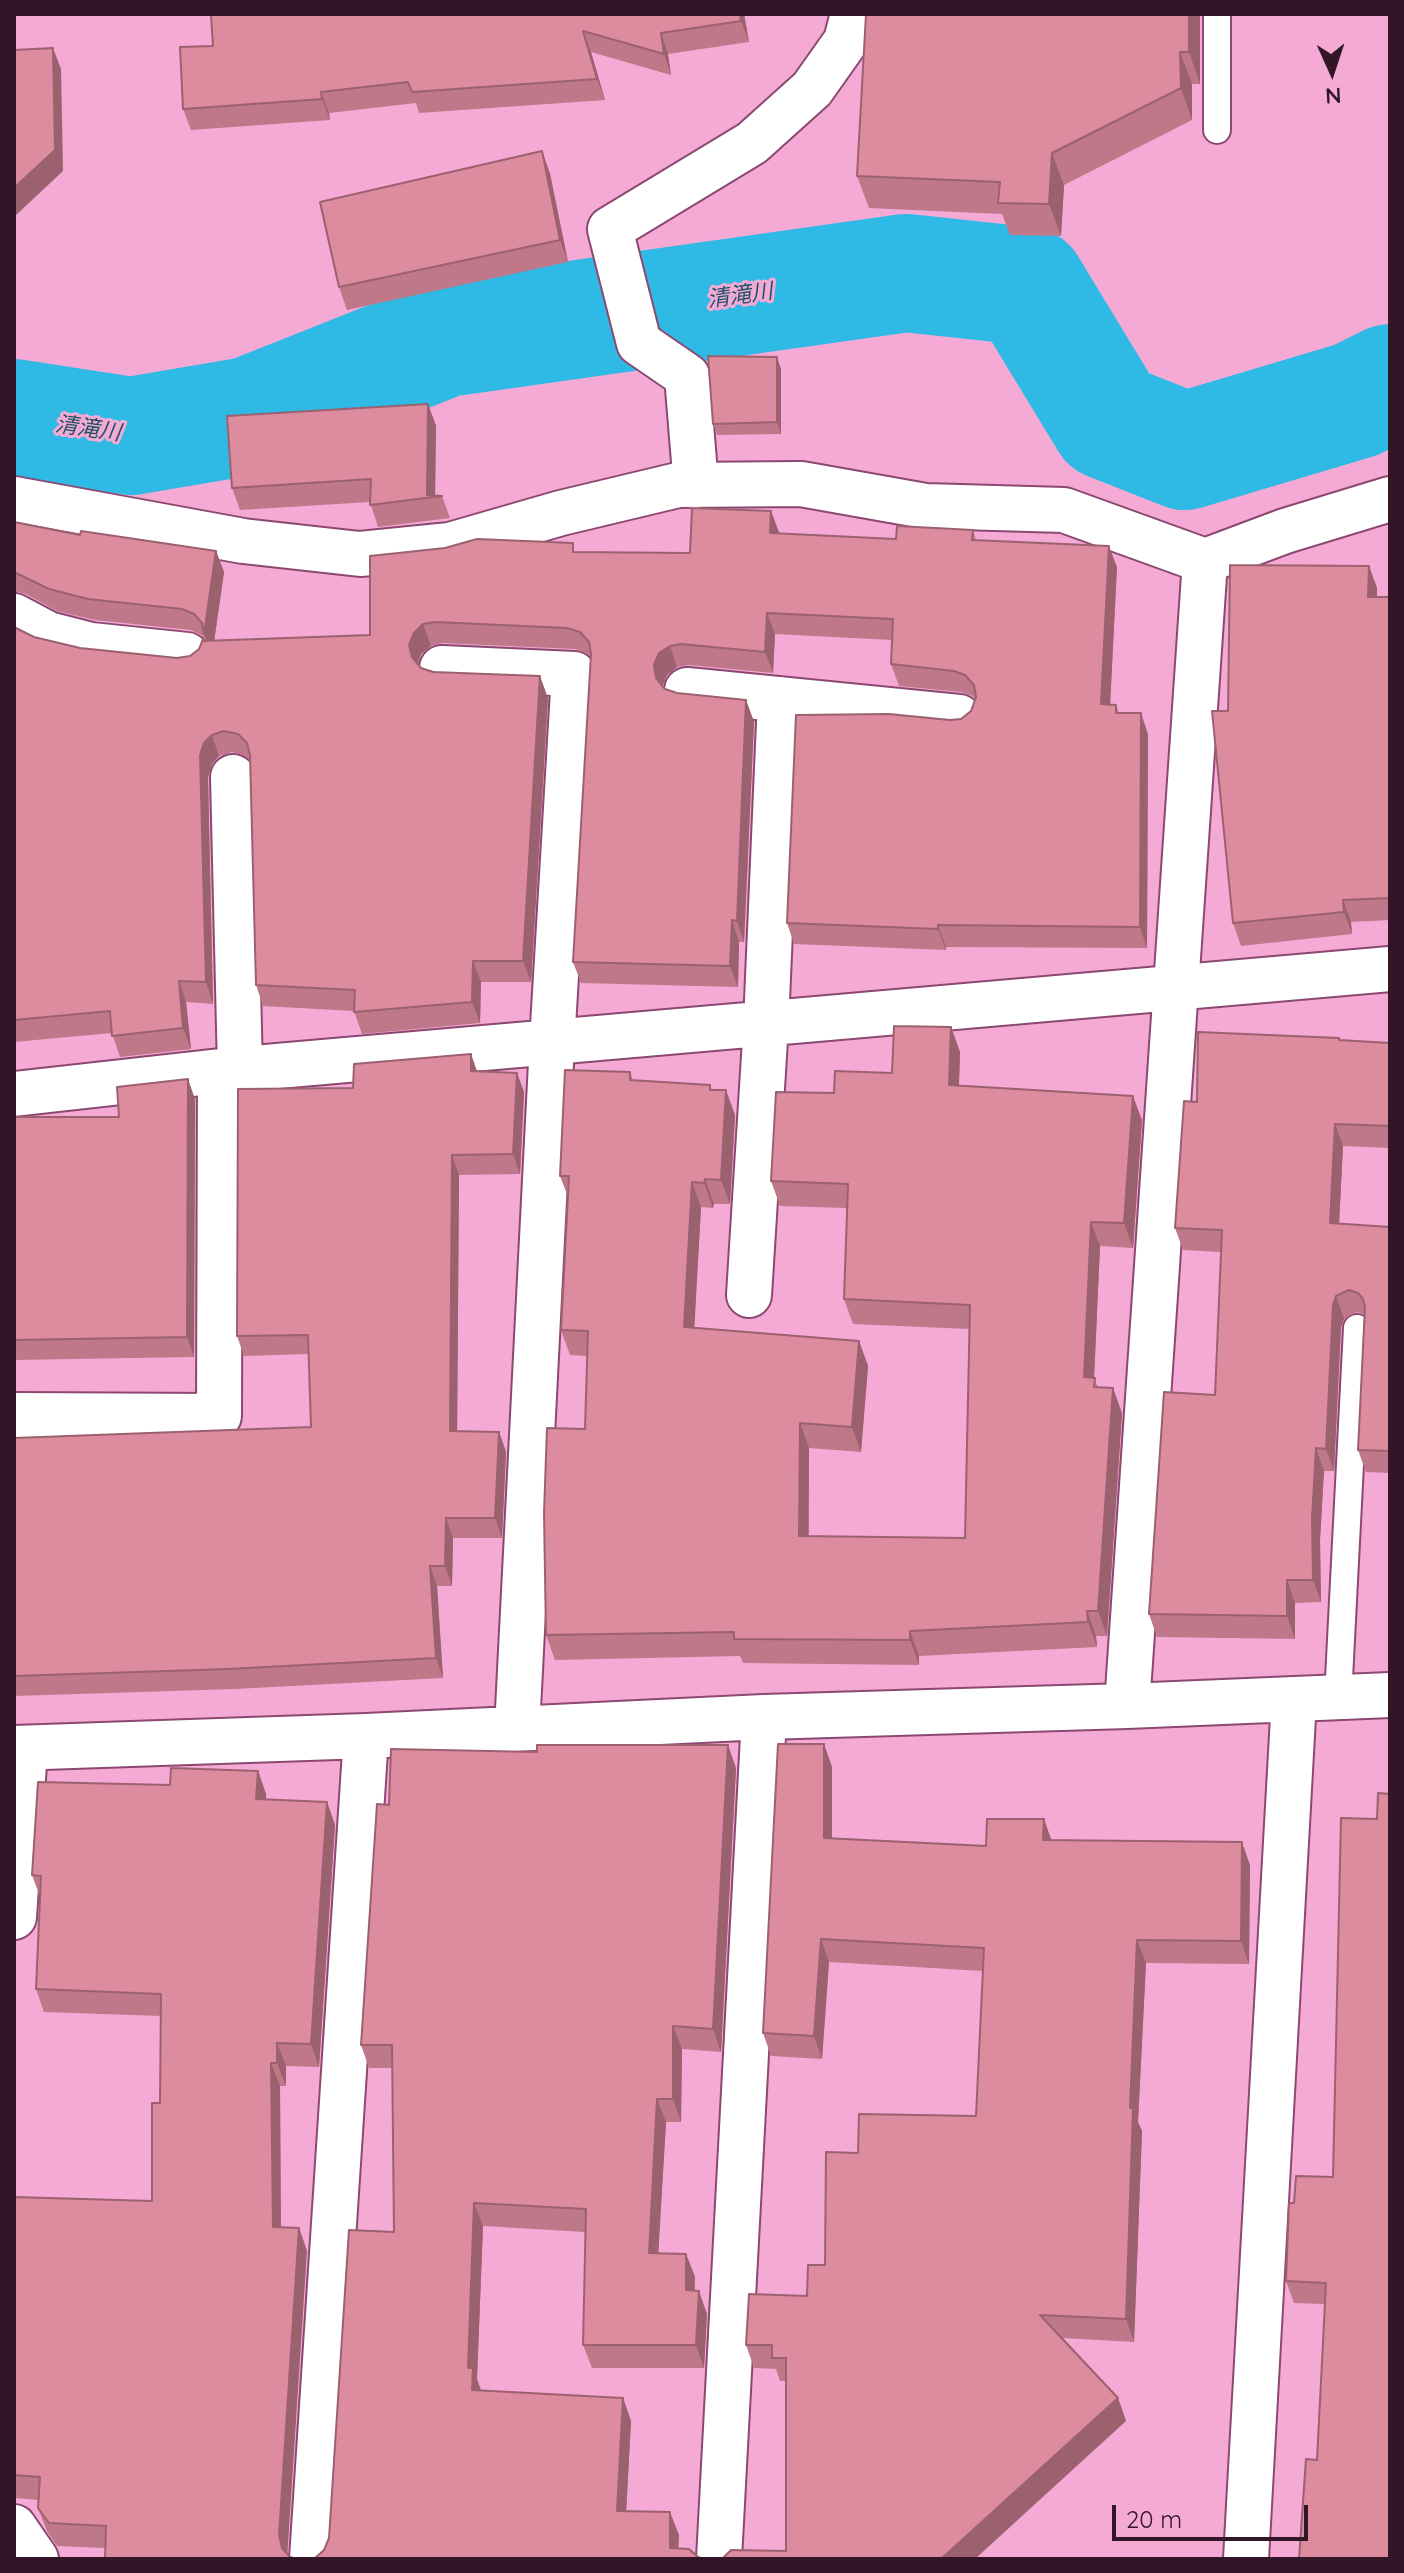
<!DOCTYPE html>
<html>
<head>
<meta charset="utf-8">
<style>
	body { margin:0 }
	#map { position:relative; width:1404px; height:2573px; overflow:hidden; background:#f4aad5; font-family:Quicksand,sans-serif }
	canvas { display:block }
	.frame { position:absolute; inset:0; border:16px solid #321627; pointer-events:none }
	.north { position:absolute; left:1292px; top:32px; width:80px; height:80px; -webkit-text-stroke:6px #f4aad5; paint-order:stroke; rotate:177deg; font-size:22px; font-weight:700; line-height:32px; text-align:center; color:#321627 }
	.north::after { content:''; display:block; margin:auto; width:28px; height:36px; background:#321627; clip-path:polygon(50% 0,100% 100%,50% 72%,0 100%) }
	.scale { position:absolute; left:1112px; top:2505px; width:196px; height:36px; box-sizing:border-box; border:4px solid #321627; border-top:0; padding-left:10px; font-size:24px; line-height:28px; white-space:nowrap; color:#321627; -webkit-text-stroke:6px #f4aad5; paint-order:stroke }
</style>
</head>
<body>
<div id="map">
<canvas width="1404" height="2573"></canvas>
<div class="frame"></div>
<div class="north">N</div>
<div class="scale">20 m</div>
</div>
<script>
const ctx = document.querySelector('canvas').getContext('2d');
ctx.lineJoin = 'round';
const shape = rows => new Path2D(rows.map(r => 'M' + r).join(''));
function strokePath(path, color, width, dash) { ctx.strokeStyle = color; ctx.lineWidth = width; ctx.lineCap = dash ? 'butt' : 'round'; ctx.setLineDash(dash || []); ctx.stroke(path); }
function fillPath(path, color) { ctx.fillStyle = color; ctx.fill(path, 'evenodd'); }
function label(font, color, halo, rows, align = 'center') {
  ctx.font = font + ' Quicksand,"Noto Sans JP",sans-serif'; ctx.lineWidth = 6; ctx.setLineDash([]); ctx.textBaseline = 'middle'; ctx.strokeStyle = halo; ctx.fillStyle = color; for (const [text, x, y, turn = 0] of rows) {
    ctx.save(); ctx.translate(x, y); ctx.rotate((+turn || 0) * Math.PI / 180); ctx.textAlign = isNaN(turn) ? turn : align; if (halo) ctx.strokeText(text, 0, 0); ctx.fillText(text, 0, 0); ctx.restore();
  }
}
strokePath(shape([
	[14,418,131,436,249,416,445,338,906,273,1027,286,1109,421,1185,451,1356,400,1390,383]
]), '#2ebae4', 118);
const service = shape([
	[1217,130,1217,14],
	[1338,1698,1357,1328]
]);
const minor = shape([
	[696,486,687,376,639,343,610,229,752,143,812,89,846,41,853,14],
	[14,499,243,541,360,554,450,545,561,513,678,485,801,484,925,506,1064,510,1205,561,1285,531,1390,499],
	[14,616,48,634,91,645,187,655],
	[442,668,574,674,552,1043,517,1729],
	[687,690,959,717],
	[233,777,240,1070],
	[14,1094,220,1071,1390,969],
	[749,1295,766,1024,780,699],
	[14,1415,219,1416,220,1071],
	[1127,1706,1205,561],
	[14,1748,366,1736,764,1717,1127,1706,1390,1695],
	[14,1917,25,1748],
	[14,2527,36,2559],
	[312,2559,366,1736],
	[719,2559,764,1717],
	[1246,2559,1294,1699]
]);
strokePath(service, '#8b4971', 30);
strokePath(minor, '#8b4971', 48);
strokePath(service, '#fff', 26);
strokePath(minor, '#fff', 44);
fillPath(shape([
	[228,14,744,14,749,42,668,54,671,75,591,52,605,100,419,113,416,103,329,113,330,120,191,130,183,109],
	[1200,14,1200,84,1192,84,1192,120,1064,185,1061,236,1010,235,1002,214,869,208,857,176],
	[542,151,550,174,568,262,347,310,339,287],
	[781,369,781,434,717,435,713,424],
	[428,404,436,426,435,495,442,496,450,518,378,527,370,502,240,510,232,488],
	[14,525,80,535,216,551,224,572,214,641,370,635,576,552,690,553,779,533,896,539,973,530,976,540,1117,567,1110,704,1116,705,1119,713,1148,734,1147,948,946,947,946,950,794,944,787,923,950,720,961,719,971,711,975,699,973,696,961,692,899,686,891,664,892,640,775,634,773,673,689,665,677,667,667,675,663,686,665,689,677,693,746,700,754,722,744,942,739,942,738,987,581,983,573,962,591,657,588,654,575,649,442,643,431,646,421,654,418,664,421,668,548,698,531,982,481,982,480,1023,362,1034,354,1011,263,1006,256,985,250,760,246,756,232,752,219,756,212,764,208,777,213,1004,186,1002,191,1049,120,1057,112,1033,14,1042,14,627,34,637,80,648,177,658,190,656,199,649,204,641,206,641,202,635,190,630,95,620,57,611,26,594,14,591],
	[1369,566,1377,588,1377,597,1390,597,1390,920,1351,922,1352,934,1241,946,1233,923,1228,711],
	[951,1027,960,1052,959,1085,1142,1120,1133,1248,1100,1246,1094,1378,1098,1387,1122,1413,1107,1636,1096,1636,1097,1647,919,1656,919,1665,743,1663,740,1656,555,1660,546,1635,585,1429,587,1356,570,1355,561,1330,568,1197,560,1176,630,1072,633,1080,710,1085,712,1090,735,1115,730,1204,714,1204,713,1208,701,1207,694,1328,859,1341,868,1366,861,1452,809,1448,809,1536,965,1538,969,1329,853,1324,844,1299,847,1208,780,1206,771,1181,834,1093,892,1073],
	[1339,1038,1340,1040,1390,1043,1390,1148,1343,1146,1339,1224,1390,1227,1390,1473,1366,1472,1358,1450,1364,1314,1357,1312,1344,1319,1341,1327,1334,1471,1324,1471,1320,1540,1321,1602,1295,1603,1295,1639,1157,1637,1149,1614,1215,1395,1221,1252,1183,1250,1175,1228,1197,1102],
	[477,1071,517,1073,524,1092,520,1174,459,1175,457,1431,499,1432,506,1452,502,1538,453,1538,452,1586,437,1586,443,1678,235,1689,14,1696,14,1438,311,1427,309,1354,244,1356,237,1336,353,1088],
	[195,1099,194,1357,14,1360,14,1117,119,1117],
	[824,1744,832,1767,832,1838,986,1846,1044,1819,1051,1840,1250,1865,1249,1964,1146,1963,1138,2122,1142,2131,1134,2342,1062,2338,1118,2398,1126,2421,786,2551,786,2381,780,2381,776,2369,754,2368,746,2345,807,2296,825,2265,858,2153,976,2116,983,1971,829,1962,822,2059,771,2056,763,2033],
	[736,1768,721,2052,682,2049,681,2122,666,2122,658,2253,686,2254,695,2277,694,2291,707,2314,704,2368,592,2368,583,2345,585,2232,483,2226,477,2379,481,2390,623,2398,631,2421,626,2511,679,2535,678,2548,698,2557,314,2559,324,2550,329,2538,394,2232,392,2068,369,2068,361,2045,389,1805],
	[258,1771,266,1794,266,1800,327,1802,335,1825,319,2067,286,2066,286,2086,280,2086,281,2228,299,2228,307,2251,105,2548,57,2546,47,2531,38,2508,39,2500,14,2498,14,2197,152,2201,160,2103,161,2016,44,2012,36,1989,40,1897,32,1875,170,1785],
	[1377,1819,1317,2460,1325,2304,1294,2303,1286,2281,1294,2203,1333,2177]
]), '#be7889');
fillPath(shape([
	[740,14,744,14,749,42,741,21],
	[1189,14,1200,14,1200,84,1189,52],
	[583,31,591,52,605,100,597,79],
	[661,33,668,54,671,75,664,54],
	[53,48,61,69,63,171,14,217,14,188],
	[1180,52,1192,84,1192,120,1181,88],
	[321,92,329,113,330,120,322,99],
	[542,151,550,174,568,262,560,240],
	[1052,153,1064,185,1061,236,1049,204],
	[777,357,781,369,781,434,777,422],
	[428,404,436,426,435,497,427,495],
	[771,511,779,532,778,554,770,533],
	[1109,546,1117,567,1109,726,1101,704],
	[216,551,224,572,212,656,204,634],
	[1369,566,1377,588,1377,619,1368,597],
	[767,613,775,634,773,673,765,652],
	[423,624,431,646,421,654,417,666,412,657,409,645,414,633],
	[670,646,677,667,667,675,662,687,656,678,654,665,659,653],
	[540,676,548,698,531,982,523,961],
	[746,700,754,722,744,942,737,921],
	[1141,713,1148,734,1147,948,1140,927],
	[212,735,219,756,212,764,208,777,213,1004,206,982,200,755,204,743],
	[1343,900,1351,922,1352,934,1344,912],
	[732,920,739,942,738,987,730,966],
	[938,925,946,947,946,950,938,929],
	[473,961,481,982,480,1023,472,1002],
	[179,981,186,1002,191,1049,183,1028],
	[951,1027,960,1052,958,1109,949,1085],
	[471,1054,478,1074,471,1071],
	[517,1073,524,1092,520,1174,513,1154],
	[188,1079,195,1099,194,1357,187,1337],
	[726,1090,735,1115,730,1204,721,1180],
	[1133,1096,1142,1120,1133,1248,1124,1223],
	[1335,1124,1343,1146,1338,1245,1330,1223],
	[452,1155,459,1175,457,1451,450,1431],
	[705,1179,714,1204,713,1208,704,1183],
	[692,1182,701,1207,693,1352,684,1327],
	[1091,1222,1100,1246,1093,1402,1084,1377],
	[1336,1296,1344,1319,1341,1327,1334,1471,1326,1449,1333,1305],
	[859,1341,868,1366,861,1452,852,1427],
	[1113,1388,1122,1413,1107,1636,1098,1611],
	[800,1423,809,1448,808,1561,799,1536],
	[499,1432,506,1452,502,1538,495,1518],
	[1316,1448,1324,1471,1320,1540,1321,1602,1313,1580,1312,1518],
	[446,1518,453,1538,452,1586,445,1566],
	[430,1566,437,1586,443,1678,436,1658],
	[1287,1580,1295,1603,1295,1639,1287,1616],
	[1087,1611,1096,1636,1097,1647,1088,1622],
	[910,1631,919,1656,919,1665,910,1640],
	[824,1744,832,1767,832,1861,824,1838],
	[728,1745,736,1768,721,2052,713,2029],
	[258,1771,266,1794,265,1822,256,1799],
	[327,1802,335,1825,319,2067,311,2044],
	[1044,1819,1052,1842,1043,1840],
	[1242,1842,1250,1865,1249,1964,1241,1941],
	[821,1939,829,1962,822,2059,814,2036],
	[1137,1940,1146,1963,1138,2122,1142,2131,1134,2342,1126,2319,1130,2108],
	[673,2026,682,2049,681,2122,673,2099],
	[277,2043,286,2066,286,2086,277,2063],
	[271,2063,280,2086,281,2250,273,2227],
	[657,2099,666,2122,657,2276,649,2253],
	[474,2203,483,2226,477,2379,481,2391,472,2390,468,2368],
	[299,2228,307,2251,287,2559,282,2548,279,2535],
	[686,2254,695,2277,694,2314,686,2290],
	[699,2291,707,2314,704,2368,696,2345],
	[623,2398,631,2421,625,2534,617,2511],
	[1118,2398,1126,2421,975,2559,941,2559],
	[670,2512,679,2535,678,2559,670,2548]
]), '#9b616f');
const building = shape([
	[228,14,740,14,741,21,661,33,664,54,583,31,597,79,412,92,408,82,321,92,322,99,183,109,180,47,213,46,211,15,228,14],
	[866,14,1189,14,1189,52,1180,52,1181,88,1052,153,1049,204,998,203,1000,182,857,176,866,14],
	[53,48,55,150,14,188,14,50,53,48],
	[542,151,560,240,339,287,320,202,542,151],
	[708,356,777,357,777,422,713,424,708,356],
	[428,404,427,495,442,496,370,505,371,479,232,488,227,416,428,404],
	[692,508,771,511,770,533,896,539,897,526,973,530,972,540,1109,546,1101,704,1116,705,1116,713,1141,713,1140,927,938,925,938,929,787,923,796,715,889,714,950,720,961,719,971,711,976,697,974,685,965,675,954,671,891,664,893,619,767,613,765,652,681,644,670,646,659,653,654,665,656,678,665,689,677,693,746,700,737,921,732,920,730,966,573,962,591,654,589,642,580,632,567,628,435,622,423,624,414,633,409,645,412,657,421,668,433,672,540,676,523,961,473,961,472,1002,354,1012,355,990,256,985,250,755,247,743,238,734,224,731,212,735,204,743,200,755,206,982,179,981,183,1028,112,1036,110,1011,14,1020,14,627,34,637,80,648,177,658,190,656,199,649,203,639,203,641,370,635,370,556,445,548,477,539,573,543,573,552,690,553,692,508],
	[14,522,80,535,81,531,216,551,204,634,202,623,194,614,182,609,88,599,49,589,14,572,14,522],
	[1230,565,1369,566,1368,597,1390,597,1390,898,1343,900,1344,912,1233,923,1212,711,1228,711,1230,565],
	[894,1026,951,1027,949,1085,1133,1096,1124,1223,1091,1222,1084,1377,1095,1378,1094,1387,1113,1388,1098,1611,1087,1611,1088,1622,910,1631,910,1640,734,1639,734,1632,546,1635,544,1513,547,1428,585,1429,588,1331,561,1330,569,1176,560,1176,565,1070,630,1072,630,1080,710,1085,710,1090,726,1090,721,1180,705,1179,704,1183,692,1182,684,1327,859,1341,852,1427,800,1423,799,1536,965,1538,970,1305,844,1299,848,1184,771,1181,776,1092,834,1093,835,1071,892,1073,894,1026],
	[1198,1032,1339,1038,1339,1040,1390,1043,1390,1126,1335,1124,1330,1223,1390,1227,1390,1451,1358,1450,1365,1307,1363,1299,1358,1293,1349,1290,1336,1296,1333,1305,1326,1449,1316,1448,1312,1518,1313,1580,1287,1580,1287,1616,1149,1614,1164,1392,1215,1395,1222,1230,1175,1228,1184,1101,1197,1102,1198,1032],
	[471,1054,471,1071,517,1073,513,1154,452,1155,450,1431,499,1432,495,1518,446,1518,445,1566,430,1566,436,1658,228,1669,14,1676,14,1438,311,1427,308,1335,237,1336,238,1089,353,1088,354,1064,471,1054],
	[188,1079,187,1337,14,1340,14,1117,119,1117,117,1087,188,1079],
	[778,1744,824,1744,824,1838,986,1846,987,1819,1044,1819,1043,1840,1242,1842,1241,1941,1137,1940,1130,2108,1133,2108,1126,2319,1040,2315,1118,2398,941,2559,718,2559,723,2558,731,2550,786,2551,786,2358,772,2358,772,2345,746,2345,749,2294,807,2296,808,2265,825,2265,826,2152,858,2153,859,2114,976,2116,984,1948,821,1939,814,2036,763,2033,778,1744],
	[537,1745,728,1745,713,2029,673,2026,673,2099,657,2099,649,2253,686,2254,686,2290,699,2291,696,2345,583,2345,586,2209,474,2203,468,2368,473,2368,472,2390,623,2398,617,2511,670,2512,670,2548,689,2549,698,2557,704,2559,312,2559,314,2559,324,2550,329,2538,349,2230,394,2232,392,2045,361,2045,377,1804,389,1805,391,1749,537,1752,537,1745],
	[171,1768,258,1771,256,1799,327,1802,311,2044,277,2043,277,2063,271,2063,273,2227,299,2228,279,2535,282,2548,290,2557,296,2559,105,2559,106,2526,49,2523,38,2508,40,2477,14,2475,14,2197,152,2201,152,2103,160,2103,161,1994,36,1989,41,1876,32,1875,38,1782,170,1785,171,1768],
	[1378,1793,1390,1794,1390,2559,1299,2559,1306,2459,1317,2460,1326,2283,1286,2281,1289,2203,1294,2203,1296,2176,1333,2177,1341,1818,1377,1819,1378,1793]
]);
fillPath(building, '#dd8b9f');
strokePath(building, '#9b616f', 2);
label('italic 22px', '#1f5467', '#f4aad5', [
	["清滝川",740,296,-8],
	["清滝川",88,429,8]
]);
</script>
</body>
</html>
